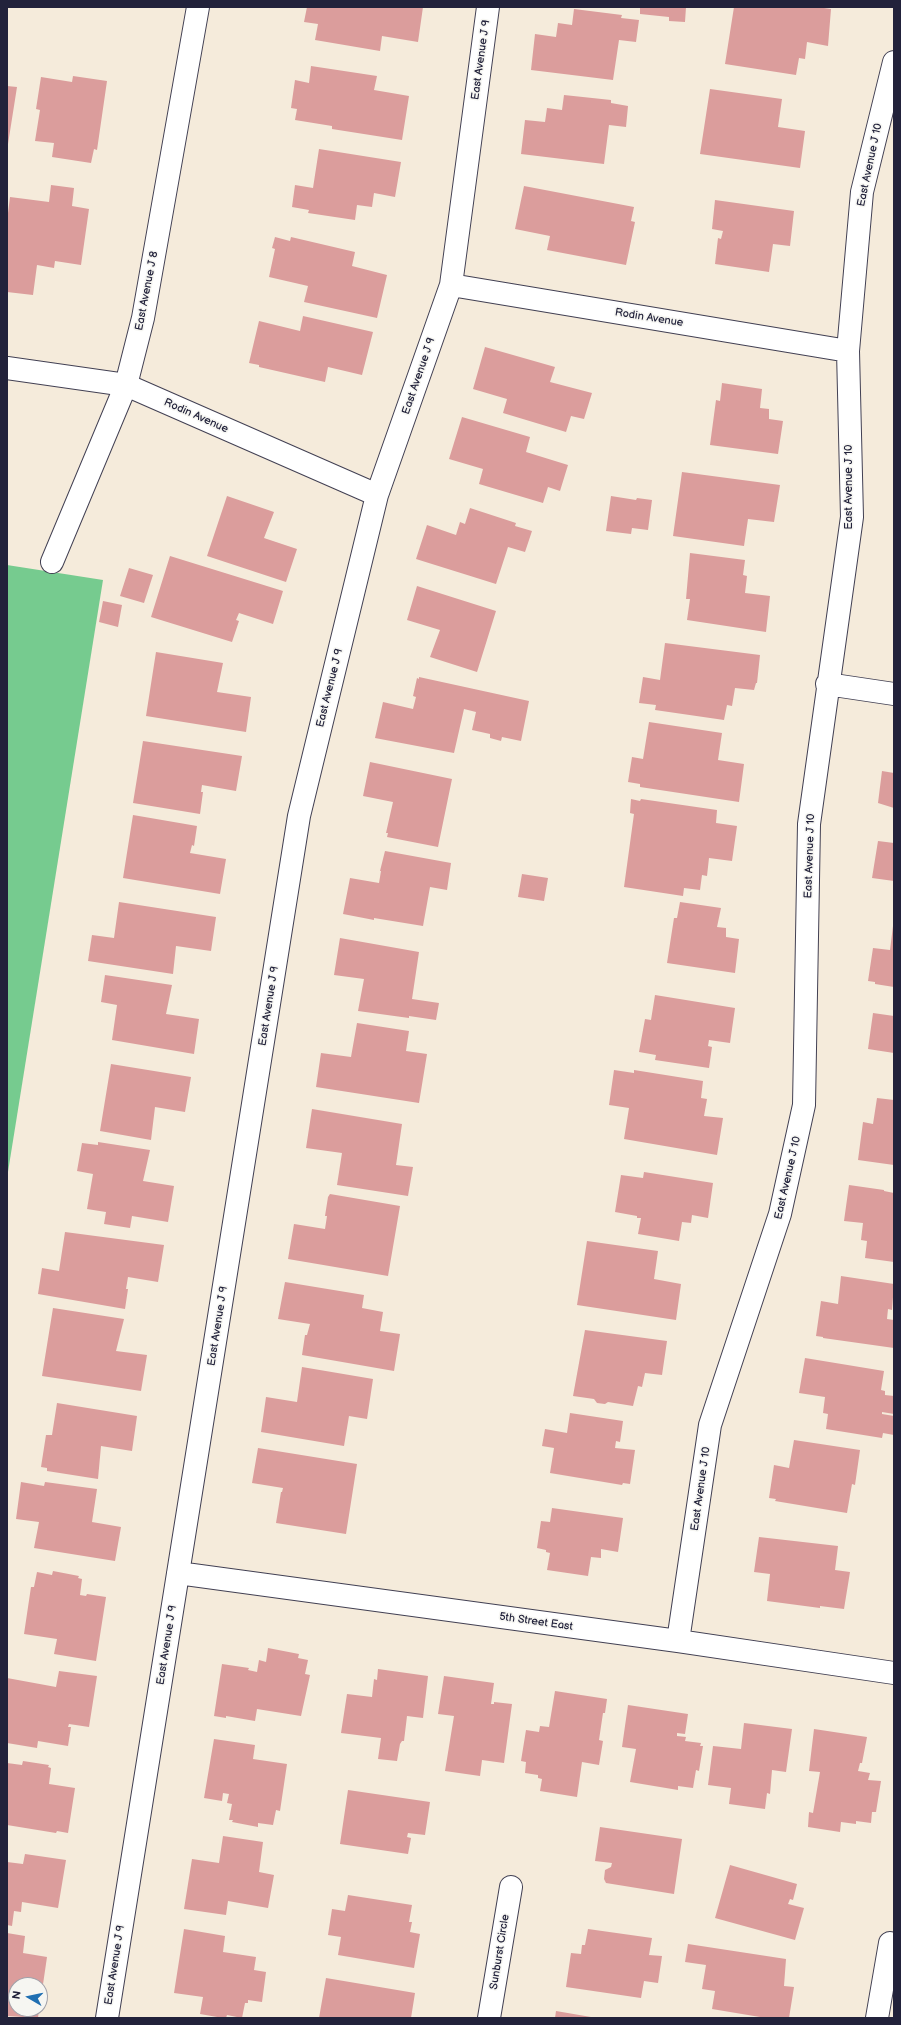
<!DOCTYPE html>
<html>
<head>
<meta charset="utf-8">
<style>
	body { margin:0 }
	#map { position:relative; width:901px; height:2025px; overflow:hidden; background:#f5ebdb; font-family:"Balsamiq Sans",sans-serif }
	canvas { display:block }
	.frame { position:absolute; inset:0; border:8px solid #22223b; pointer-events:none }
	.north { position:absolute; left:8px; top:1977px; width:40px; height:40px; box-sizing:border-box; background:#f6f6f2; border:1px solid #a1a1a9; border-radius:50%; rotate:279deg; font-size:11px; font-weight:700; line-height:16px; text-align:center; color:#22223b }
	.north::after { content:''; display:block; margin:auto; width:14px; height:18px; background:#1f6fb2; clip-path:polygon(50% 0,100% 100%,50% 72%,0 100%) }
</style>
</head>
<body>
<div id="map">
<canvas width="901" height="2025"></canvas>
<div class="frame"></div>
<div class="north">N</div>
</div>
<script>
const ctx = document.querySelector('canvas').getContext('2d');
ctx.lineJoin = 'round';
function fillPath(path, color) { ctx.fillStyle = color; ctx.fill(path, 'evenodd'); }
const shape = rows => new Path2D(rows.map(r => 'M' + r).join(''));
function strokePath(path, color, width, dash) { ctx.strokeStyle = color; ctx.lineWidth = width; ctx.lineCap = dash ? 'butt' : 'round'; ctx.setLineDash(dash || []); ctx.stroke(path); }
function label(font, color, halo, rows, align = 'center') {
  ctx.font = font + ' "Balsamiq Sans",sans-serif'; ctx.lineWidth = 3; ctx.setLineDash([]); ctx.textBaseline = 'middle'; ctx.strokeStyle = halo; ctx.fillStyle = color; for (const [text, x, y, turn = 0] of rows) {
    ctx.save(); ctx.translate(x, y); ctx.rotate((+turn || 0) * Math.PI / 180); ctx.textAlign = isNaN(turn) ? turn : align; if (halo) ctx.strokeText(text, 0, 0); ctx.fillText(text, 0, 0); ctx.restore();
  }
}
fillPath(shape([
	[7,565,103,580,7,1178]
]), '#76cb8f');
fillPath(shape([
	[307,7,423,7,418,42,382,36,380,51,315,40,318,24,304,22],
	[640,7,686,7,685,22,669,21,669,17,640,14],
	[734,7,817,7,831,9,828,46,807,42,805,59,799,58,796,75,725,64],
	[574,9,622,15,621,18,639,20,636,42,619,40,613,80,531,70,535,34,556,37,558,23,572,25],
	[311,66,377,76,374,90,409,96,402,140,332,129,332,126,295,120,297,109,291,108,295,80,309,83],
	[73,76,107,81,97,150,94,149,91,163,52,157,54,143,35,141,40,110,36,109,41,77,72,82],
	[7,86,17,87,8,144,7,144],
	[710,89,782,99,778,127,805,131,800,168,700,154],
	[564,95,611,100,611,103,628,106,626,127,609,125,604,164,521,154,525,120,545,122,547,108,562,110],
	[319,149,401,162,395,197,374,193,372,207,357,205,355,220,308,213,309,210,292,207,295,185,313,188],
	[51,185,74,188,72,206,89,209,81,265,55,261,54,268,37,265,33,295,7,292,7,221,10,197,49,202],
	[524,186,634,207,631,221,635,222,626,265,547,250,550,236,515,229],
	[715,200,794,211,790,246,773,244,769,272,715,264,718,238,721,239,723,231,712,229],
	[275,237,290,241,291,237,355,252,352,266,387,275,377,318,304,302,308,286,269,277,275,249,272,248],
	[303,316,373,332,362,375,328,367,325,382,259,367,259,365,249,363,259,321,300,331],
	[485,347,555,367,550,382,592,393,584,419,571,416,566,432,503,413,507,399,473,389],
	[722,383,762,389,760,408,769,409,769,419,783,421,778,454,710,445,716,400,720,401],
	[462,417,530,437,526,452,568,465,560,491,548,487,543,503,479,484,483,469,449,459],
	[682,472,780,485,774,522,748,519,744,546,673,536],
	[227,496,274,512,264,538,297,549,286,582,207,556],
	[611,496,636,500,637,498,652,500,648,530,632,528,631,534,606,531],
	[470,508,516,523,515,526,532,531,525,552,508,547,496,584,416,559,427,525,456,535,460,522,465,524],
	[690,553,745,560,743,575,747,576,745,593,770,596,766,632,687,620,690,599,686,599],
	[170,556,283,591,273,624,239,613,236,620,239,621,232,642,151,617],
	[129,568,153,575,144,603,120,596],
	[417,586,496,611,477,672,430,657,440,630,407,620],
	[103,601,122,605,118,627,99,622],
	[665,643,760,655,757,683,756,683,754,690,735,688,732,706,727,705,724,720,655,710,656,705,639,703,643,677,660,680],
	[156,652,223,663,217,692,251,697,246,732,146,716],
	[419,677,529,701,521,741,502,737,501,741,490,738,490,734,472,730,476,712,464,709,454,753,375,738,383,702,413,709,416,697,413,696,417,678,419,679],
	[649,722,722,733,718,760,744,764,739,802,640,787,640,784,628,782,632,757,643,759],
	[143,741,242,756,236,791,202,785,201,792,203,792,200,814,133,803],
	[370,762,452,779,438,847,387,837,388,833,386,833,393,802,363,796],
	[882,771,894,773,894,808,878,803],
	[631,799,640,801,641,799,717,810,716,823,737,826,732,861,709,858,707,876,702,875,700,890,684,888,683,896,624,887,634,814,630,813],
	[133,815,197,826,194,846,192,845,190,853,226,859,220,894,123,878],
	[878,841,894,843,894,881,872,878],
	[385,851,451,863,447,890,430,887,423,926,374,918,374,920,343,914,350,878,379,883,381,871,380,871],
	[522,874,548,878,544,901,518,897],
	[119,902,216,917,211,951,176,946,173,974,88,961,92,935,114,938],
	[680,902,721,908,717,927,726,928,726,937,739,939,735,973,667,963,674,918,677,918],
	[893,926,894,987,875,984,875,982,868,981,873,948,890,950],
	[340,938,419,952,412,999,439,1003,436,1020,409,1016,409,1018,358,1011,364,979,334,975],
	[105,975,172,985,166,1014,199,1019,194,1054,112,1040,117,1005,101,1002],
	[655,995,735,1008,730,1043,709,1040,708,1046,712,1047,709,1068,655,1060,656,1055,639,1052,645,1019,651,1020],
	[873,1013,894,1016,894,1053,868,1049],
	[357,1023,409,1031,406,1051,427,1054,419,1103,316,1087,321,1053,351,1057],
	[111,1064,191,1077,185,1112,155,1107,151,1140,100,1131],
	[614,1070,634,1073,634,1070,703,1081,701,1098,707,1099,704,1116,723,1118,717,1155,624,1139,629,1108,609,1105],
	[877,1098,894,1100,894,1165,858,1160,863,1122,873,1124],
	[312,1109,402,1124,396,1165,413,1167,408,1196,337,1185,342,1153,306,1148],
	[98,1142,150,1150,143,1181,174,1186,168,1222,132,1216,130,1228,104,1224,106,1212,87,1209,93,1174,77,1171,82,1143,98,1145],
	[644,1172,713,1183,708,1218,692,1215,691,1223,682,1222,679,1241,638,1234,641,1218,637,1218,637,1216,615,1212,621,1175,643,1178],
	[849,1185,884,1190,884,1191,894,1193,894,1262,865,1258,867,1241,861,1240,863,1223,844,1221],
	[330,1194,400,1206,388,1276,288,1259,294,1224,325,1229,327,1216,325,1216,328,1197],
	[65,1232,164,1245,158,1282,128,1277,126,1289,128,1289,125,1309,38,1294,42,1268,59,1271],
	[587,1241,658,1251,654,1279,681,1284,676,1320,577,1305],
	[841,1276,894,1284,892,1310,888,1309,887,1319,894,1320,894,1348,823,1338,823,1337,816,1336,821,1301,838,1304],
	[285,1282,364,1295,362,1308,383,1312,380,1331,400,1334,394,1371,302,1355,305,1335,307,1335,310,1324,278,1319],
	[53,1308,124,1319,116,1351,147,1355,141,1391,42,1376],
	[585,1330,667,1341,662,1375,645,1373,642,1387,638,1386,633,1406,608,1402,605,1404,597,1403,594,1399,573,1396],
	[805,1358,884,1371,881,1390,885,1391,885,1395,894,1396,894,1414,882,1412,882,1414,894,1416,894,1435,883,1433,882,1438,826,1429,828,1414,823,1413,825,1397,799,1393],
	[302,1367,373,1379,367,1419,349,1416,344,1446,261,1432,266,1397,297,1402],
	[57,1403,137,1416,132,1451,101,1446,98,1479,47,1471,47,1468,41,1467,46,1435,52,1435],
	[570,1413,623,1421,620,1442,616,1441,615,1448,635,1450,630,1484,623,1483,622,1485,550,1473,554,1448,542,1446,545,1429,567,1433],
	[794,1440,860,1450,855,1485,852,1484,847,1513,775,1501,776,1499,769,1498,774,1465,789,1468],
	[258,1448,357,1464,346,1534,276,1523,281,1492,282,1492,283,1488,252,1483],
	[21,1482,44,1486,45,1482,97,1489,92,1522,121,1527,115,1561,34,1548,39,1522,16,1519],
	[552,1508,623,1518,618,1552,601,1549,601,1558,591,1557,588,1576,547,1570,550,1553,546,1552,546,1550,537,1548,541,1521,550,1522],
	[759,1537,838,1546,835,1570,850,1572,844,1609,820,1606,820,1608,767,1601,770,1574,754,1572],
	[53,1571,79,1576,78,1578,82,1579,80,1595,86,1596,87,1594,106,1597,96,1661,54,1654,57,1639,24,1634,31,1587,34,1587,37,1572,52,1575],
	[268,1648,299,1654,298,1658,308,1660,305,1674,310,1675,301,1716,257,1709,255,1721,226,1716,226,1718,214,1716,222,1664,249,1668,248,1670,257,1672,259,1660,266,1662],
	[378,1669,428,1676,423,1718,407,1716,404,1741,402,1741,400,1744,397,1761,378,1759,381,1738,341,1733,347,1694,372,1697,374,1679,377,1680],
	[59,1671,97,1676,89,1727,69,1724,68,1727,71,1727,68,1746,38,1741,37,1748,7,1743,7,1678,56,1687],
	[444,1676,494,1683,491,1704,494,1704,494,1702,512,1704,504,1763,482,1760,480,1776,445,1771,454,1716,438,1714],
	[555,1691,607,1699,605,1713,603,1713,599,1740,603,1741,599,1765,582,1762,577,1797,540,1791,542,1779,538,1778,538,1775,525,1773,526,1762,521,1761,526,1730,539,1732,540,1726,549,1727],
	[628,1705,688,1714,685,1734,677,1733,677,1736,686,1737,685,1741,701,1743,700,1746,703,1746,699,1771,696,1770,693,1788,678,1786,678,1790,630,1782,636,1749,622,1747],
	[744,1723,792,1729,786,1772,772,1770,770,1794,767,1793,765,1809,729,1804,731,1788,708,1785,713,1746,741,1749],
	[814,1729,867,1737,862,1763,860,1763,858,1771,870,1773,868,1780,881,1781,876,1812,872,1812,871,1823,856,1821,856,1824,841,1822,840,1832,808,1827,809,1812,813,1813,820,1772,809,1771],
	[214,1739,255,1745,253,1759,287,1764,280,1811,276,1810,273,1825,258,1823,258,1827,232,1822,233,1820,229,1820,232,1804,227,1803,229,1794,223,1793,222,1801,204,1798],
	[23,1761,49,1765,48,1767,51,1768,49,1784,75,1788,68,1833,57,1831,56,1833,7,1825,7,1763,22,1765],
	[348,1790,430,1802,425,1835,408,1833,407,1837,411,1838,408,1854,340,1844],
	[600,1827,682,1839,674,1894,606,1883,604,1879,605,1870,611,1867,612,1863,595,1861],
	[223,1836,263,1842,259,1872,274,1875,268,1908,228,1901,226,1915,184,1909,192,1859,219,1863],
	[25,1854,66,1860,58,1908,22,1902,21,1912,14,1911,12,1926,7,1925,7,1862,23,1864],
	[730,1865,797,1884,793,1900,790,1899,788,1904,804,1908,795,1940,715,1918],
	[348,1895,412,1905,409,1922,412,1922,410,1932,420,1934,414,1968,338,1955,341,1937,328,1935,332,1909,345,1911],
	[184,1929,225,1936,223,1952,256,1957,254,1970,266,1972,262,2002,248,2000,248,2003,245,2003,242,2018,227,2015,226,2018,223,2018,200,2014,203,1997,174,1993],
	[588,1929,652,1938,649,1955,662,1956,658,1983,644,1981,641,1998,566,1987,571,1953,581,1954,582,1945,585,1945],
	[7,1933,25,1936,23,1953,47,1957,41,1998,40,1985,16,1985,16,2009,39,2009,38,2018,7,2016],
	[688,1944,786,1959,784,1986,794,1987,789,2018,766,2018,712,2009,715,1991,702,1989,706,1965,685,1962],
	[326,1978,415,1993,411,2018,319,2018],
	[556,2011,591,2017,591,2018,555,2018]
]), '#db9d9c');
const minor = shape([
	[451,285,848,351],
	[7,368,126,385,377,495],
	[827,684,894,694],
	[178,1573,678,1641,894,1673],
	[678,1641,710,1425,780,1214,804,1105,809,824,852,517,848,351,862,192,894,62],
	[107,2018,299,816,377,495,451,285,488,7],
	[489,2018,511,1887],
	[877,2018,890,1943]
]);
const tertiary = shape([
	[52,562,126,385,143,318,198,7]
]);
strokePath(minor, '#424053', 24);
strokePath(tertiary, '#424053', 24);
strokePath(minor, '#fff', 22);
strokePath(tertiary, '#fff', 22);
label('11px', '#22223b', '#f6f6f2', [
	["East Avenue J 9",481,60,-82],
	["East Avenue J 10",870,165,-78],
	["East Avenue J 8",147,291,-79],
	["Rodin Avenue",649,318,9],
	["East Avenue J 9",419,376,-71],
	["Rodin Avenue",196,416,24],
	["East Avenue J 10",849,487,-90],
	["East Avenue J 9",330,688,-76],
	["East Avenue J 10",810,856,-88],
	["East Avenue J 9",269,1006,-81],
	["East Avenue J 10",788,1178,-77],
	["East Avenue J 9",218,1326,-81],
	["East Avenue J 10",701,1489,-82],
	["5th Street East",536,1622,8],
	["East Avenue J 9",167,1645,-81],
	["Sunburst Circle",500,1952,-81],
	["East Avenue J 9",115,1965,-81]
]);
</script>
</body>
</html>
